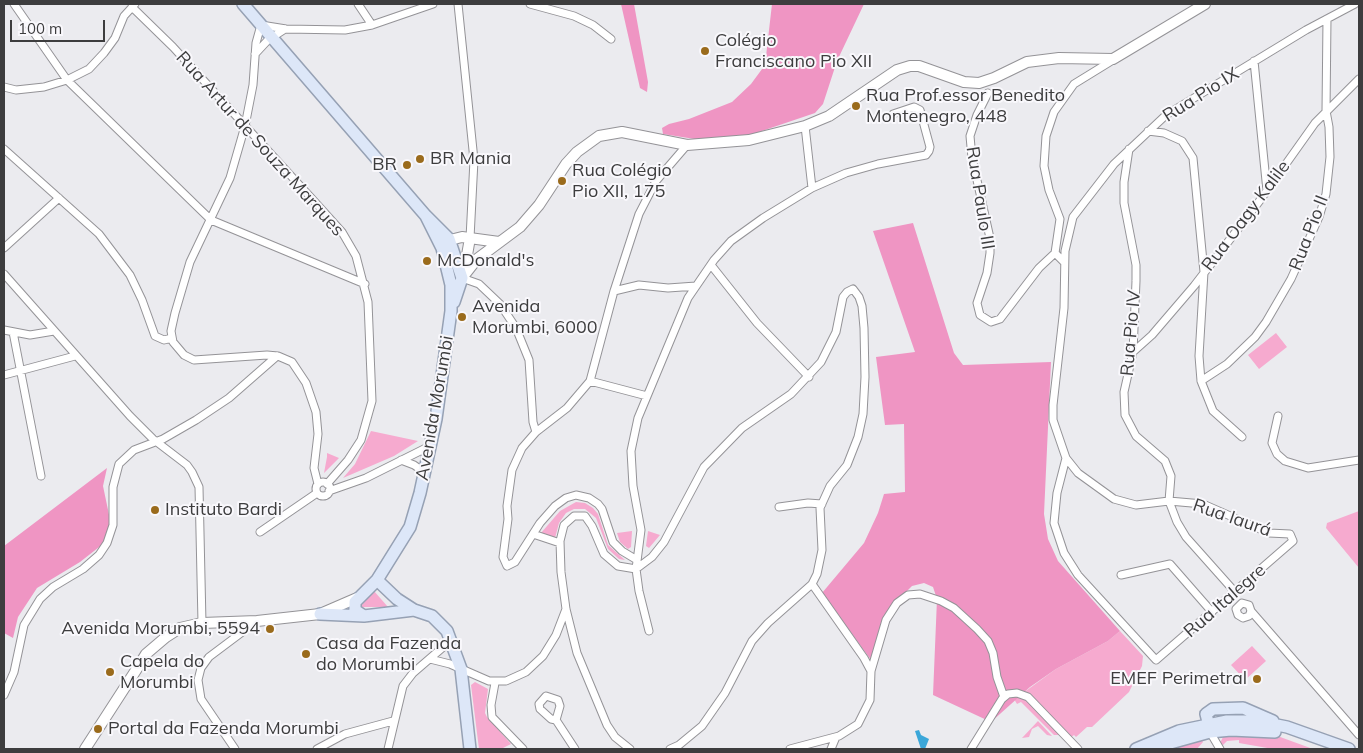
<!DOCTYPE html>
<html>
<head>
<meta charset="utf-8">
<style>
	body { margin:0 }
	#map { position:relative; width:1363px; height:753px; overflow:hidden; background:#ebebef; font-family:Mulish,sans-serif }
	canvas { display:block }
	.frame { position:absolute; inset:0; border:5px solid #3d3d3e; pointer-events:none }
	.scale { position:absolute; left:10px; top:20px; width:95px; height:22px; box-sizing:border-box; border:2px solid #3d3d3e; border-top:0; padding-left:6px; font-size:15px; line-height:18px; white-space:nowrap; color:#3d3d3e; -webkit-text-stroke:4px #f9f8fc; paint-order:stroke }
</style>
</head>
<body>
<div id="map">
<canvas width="1363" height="753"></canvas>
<div class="frame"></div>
<div class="scale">100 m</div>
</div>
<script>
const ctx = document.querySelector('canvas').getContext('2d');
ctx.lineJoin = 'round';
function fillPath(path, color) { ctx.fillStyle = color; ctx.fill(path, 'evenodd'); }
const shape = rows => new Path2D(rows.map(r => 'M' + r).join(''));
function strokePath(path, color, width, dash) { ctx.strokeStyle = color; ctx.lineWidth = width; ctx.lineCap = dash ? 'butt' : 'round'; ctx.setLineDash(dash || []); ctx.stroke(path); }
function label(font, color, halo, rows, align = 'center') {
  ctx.font = font + ' Mulish,sans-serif'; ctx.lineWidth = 4; ctx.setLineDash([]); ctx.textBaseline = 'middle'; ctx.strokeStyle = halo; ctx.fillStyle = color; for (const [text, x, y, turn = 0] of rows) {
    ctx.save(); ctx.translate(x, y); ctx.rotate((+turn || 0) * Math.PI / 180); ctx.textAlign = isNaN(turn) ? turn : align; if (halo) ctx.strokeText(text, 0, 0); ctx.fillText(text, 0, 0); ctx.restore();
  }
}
fillPath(shape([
	[1276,333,1287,347,1259,369,1248,355],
	[371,431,418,441,394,456,343,478,355,464],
	[327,453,339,458,324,473,327,457],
	[576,502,585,503,593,508,598,514,608,545,625,560,619,559,608,549,596,518,585,509,574,509,566,513,559,523,555,538,541,533,560,511],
	[1359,511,1359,568,1326,528,1327,523],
	[632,531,631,547,628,549,620,542,617,533],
	[648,531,660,535,649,548,646,546],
	[374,591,388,607,360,607],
	[1120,631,1143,656,1142,666,1129,692,1092,727,1087,727,1076,737,1074,735,1070,738,1023,693,1056,669,1108,641],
	[1252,646,1266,661,1245,680,1231,665],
	[475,682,488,689,485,713,487,717,511,744,501,749,479,749,471,685],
	[1016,697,1026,700,1060,735,1054,735,1021,702,1017,704,1014,699],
	[1038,721,1052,736,1047,735,1038,726,1032,729,1029,737,1022,738],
	[1272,734,1313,749,1273,749,1239,743,1239,740,1227,741,1223,745,1220,743,1224,735],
	[1201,739,1203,742,1197,749,1165,749]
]), '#f6aacf');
fillPath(shape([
	[621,4,634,4,648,82,647,92,640,88],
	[772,4,864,4,837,61,823,104,815,113,753,134,721,140,701,140,663,134,662,128,669,124,689,119,732,102,751,84,765,65],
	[913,223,954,353,963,365,1051,362,1044,514,1048,539,1058,561,1120,631,1108,641,1056,669,1030,687,991,722,933,695,937,599,933,587,924,583,912,586,896,602,880,628,871,660,822,593,864,543,878,513,884,494,905,492,904,424,885,425,876,357,915,352,873,231],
	[107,468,103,486,112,529,103,544,80,562,37,588,18,617,13,638,4,633,4,546]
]), '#ef95c3');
fillPath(shape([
	[919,730,921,735,929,739,925,749,921,749,915,731]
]), '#3ba7d9');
const street = shape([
	[14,4,67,80,211,220,365,284],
	[358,4,372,25],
	[458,4,474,160,470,238],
	[530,4,574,16,593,25,611,39],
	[132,7,173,47,314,201,342,232,356,256,368,302,372,401,361,440,348,460,327,484],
	[255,54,268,40,285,29],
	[1254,61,1267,191],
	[4,87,16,90,44,87,67,80,89,69,104,53,115,38,124,16,135,4],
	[988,93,977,115,970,136,972,158,990,238,990,253,987,273,977,303,980,315,991,322,1000,319,1039,268,1055,253],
	[1148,131,1164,133,1182,141,1193,158,1204,272,1199,356,1201,381,1213,411,1242,437],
	[4,149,99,234,130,275,142,300,155,336,164,340,172,338],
	[1129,149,1124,182,1124,203,1136,265,1136,281,1133,352,1124,392,1125,415,1136,436,1165,461,1171,476,1169,501,1177,522,1186,537,1235,592],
	[812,188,846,173,878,164,926,155,929,151,930,147,920,110,914,107,893,114],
	[4,248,59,198],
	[1064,262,1055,253,1060,219,1049,190,1044,166,1046,136,1054,112,1074,84,1113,60],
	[711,265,757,323,809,377],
	[4,274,130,416,153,439,187,465,192,472,199,487,202,623],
	[462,278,479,284,500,304,516,328,529,360,533,422,536,432],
	[614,291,639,285,668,288,696,286],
	[4,330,30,335,54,331],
	[13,332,41,476],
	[1133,352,1152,335,1194,286,1261,199,1315,123,1359,79],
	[4,375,75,356],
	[590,381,647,396],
	[1201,381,1227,364,1255,337,1266,322,1291,279,1319,217,1326,194,1330,157,1329,127,1326,111,1327,19],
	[1278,416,1272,443,1277,454,1285,461,1308,468,1359,460],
	[1066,458,1078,473,1114,499,1136,505,1169,501,1203,504,1269,533,1290,534,1293,541,1156,660,1078,575,1064,553,1054,523,1057,493,1066,458,1053,420,1053,405,1064,308,1065,251,1073,217,1114,164,1166,115,1306,30,1355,4],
	[401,460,414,465,424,472],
	'316 489a7 7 0 1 1 14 0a7 7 0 1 1-14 0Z',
	[318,484,314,468,318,434,316,412,306,383,292,362,278,356,267,355,194,360,184,355,173,342,171,331,175,313,190,262,230,178,245,126,253,85,256,43,261,25,286,29,345,30,372,25,433,4],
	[329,491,366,478,430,446],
	[779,507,808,503,822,504],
	[260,532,317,493],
	[533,534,560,543],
	[637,560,622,551,613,542,602,509,598,504,589,498,576,495,566,498,555,506,540,523,515,562,507,566,503,557,508,519,507,506,512,470,522,448,536,432,567,408,590,381,614,291,639,214,656,181,687,145],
	[1121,575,1170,564,1212,612],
	[812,584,864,658,871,671],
	[1251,611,1249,616,1243,618,1238,615,1236,609,1242,603,1249,605,1251,611,1359,735],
	[649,631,639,591,636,569,641,530,633,486,631,451,638,418,688,298,714,260,731,241,763,218,812,188,805,126],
	[430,659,450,664,489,681,506,681,526,672,543,656,556,635,566,609],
	[495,683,491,705,492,717,523,749],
	[4,695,14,672,24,625,40,599,53,587,83,569,99,555,107,543,113,525,113,487,119,464,134,450,163,439,196,420,229,398,277,356],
	[556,720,560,706,558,700,546,696,539,704,540,709,551,719,556,720,575,749],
	[1210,732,1220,749],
	[235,749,201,699,198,680,201,668,209,657,257,621],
	[317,749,345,734,393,721],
	[388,749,403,686,413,673,442,648,450,637],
	[630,749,615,737,607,725,577,653,566,609,561,572,560,541,564,525,574,516,585,516,592,526,604,554,618,566,636,569,652,557,664,542,704,467,742,428,791,394,821,362,836,332,843,297,847,292,853,289,859,297,862,306,864,328,865,377,863,414,858,437,847,465,830,486,820,508,822,550,817,574,812,584,768,623,752,641,725,693,702,726,679,745,670,749],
	[790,749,839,736,858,724,870,700,871,671,886,620,897,603,908,595,920,594,941,601,954,608,977,629,988,641,993,653,997,677,1004,697],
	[831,749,836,737],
	[971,749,1002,699,1008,694,1017,693,1028,697,1078,749]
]);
const secondary = shape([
	[442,242,462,237,499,242],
	[464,272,470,238],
	[462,278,477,259,520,227,539,205,566,164,577,152,599,136,622,132,687,145,749,140,805,126,829,116,897,70,910,66,919,66,964,82,979,83,994,78,1027,62,1059,58,1113,59,1205,4],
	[85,749,138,667,146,654,166,637,180,628,202,623,257,621,320,614,357,598]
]);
const primary = shape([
	[243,4,426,216,449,239,462,278,454,302],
	[377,580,397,599,414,610,432,616,447,631,461,669,470,749],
	[320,614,364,616,414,610],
	[364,616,355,610,355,602,377,580,410,527,420,493,436,419,451,311,451,285,442,248,426,216],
	[1210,730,1206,714,1213,709,1243,708,1273,721],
	[1156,747,1210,732,1231,730,1275,732],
	[1136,749,1179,731,1227,721,1257,721,1287,727,1349,749]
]);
strokePath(street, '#949397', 9);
strokePath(secondary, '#949397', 12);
strokePath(primary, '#96a1b4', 14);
strokePath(street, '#fff', 7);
strokePath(secondary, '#fff', 10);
strokePath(primary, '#dde7f8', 11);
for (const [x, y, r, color] of [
	[705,51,5,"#9a6b1c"],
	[856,106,5,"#9a6b1c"],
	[420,159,5,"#9a6b1c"],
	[407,165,5,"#9a6b1c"],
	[562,181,5,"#9a6b1c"],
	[427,261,5,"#9a6b1c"],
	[462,317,5,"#9a6b1c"],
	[155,510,5,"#9a6b1c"],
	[270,629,5,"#9a6b1c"],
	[306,654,5,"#9a6b1c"],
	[110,672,5,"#9a6b1c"],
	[1257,679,5,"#9a6b1c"],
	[98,729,5,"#9a6b1c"]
]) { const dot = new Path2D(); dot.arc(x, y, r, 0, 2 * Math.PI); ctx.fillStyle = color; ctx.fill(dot); strokePath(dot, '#f9f8fc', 2); }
label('18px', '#3d3d3e', '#f9f8fc', [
	["Colégio",715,41],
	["Franciscano Pio XII",715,62],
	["Rua Prof.essor Benedito",866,96],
	["Montenegro, 448",866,117],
	["BR Mania",430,159],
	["BR",397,165,"right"],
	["Rua Colégio",572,171],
	["Pio XII, 175",572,192],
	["McDonald's",437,261],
	["Avenida",472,307],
	["Morumbi, 6000",472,328],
	["Instituto Bardi",165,510],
	["Avenida Morumbi, 5594",260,629,"right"],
	["Casa da Fazenda",316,644],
	["do Morumbi",316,665],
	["Capela do",120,662],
	["Morumbi",120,683],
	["EMEF Perimetral",1247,679,"right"],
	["Portal da Fazenda Morumbi",108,729]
], 'left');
label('18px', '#3d3d3e', '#f9f8fc', [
	["Rua Pio IX",1201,95,-32],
	["Rua Artur de Souza Marques",260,144,48],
	["Rua Paulo III",980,198,81],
	["Rua Oagy Kalile",1246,216,-53],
	["Rua Pio II",1309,233,-69],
	["Rua Pio IV",1131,333,-85],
	["Avenida Morumbi",435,408,-80],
	["Rua Iaurá",1232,518,19],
	["Rua Italegre",1225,601,-41]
]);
</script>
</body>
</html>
